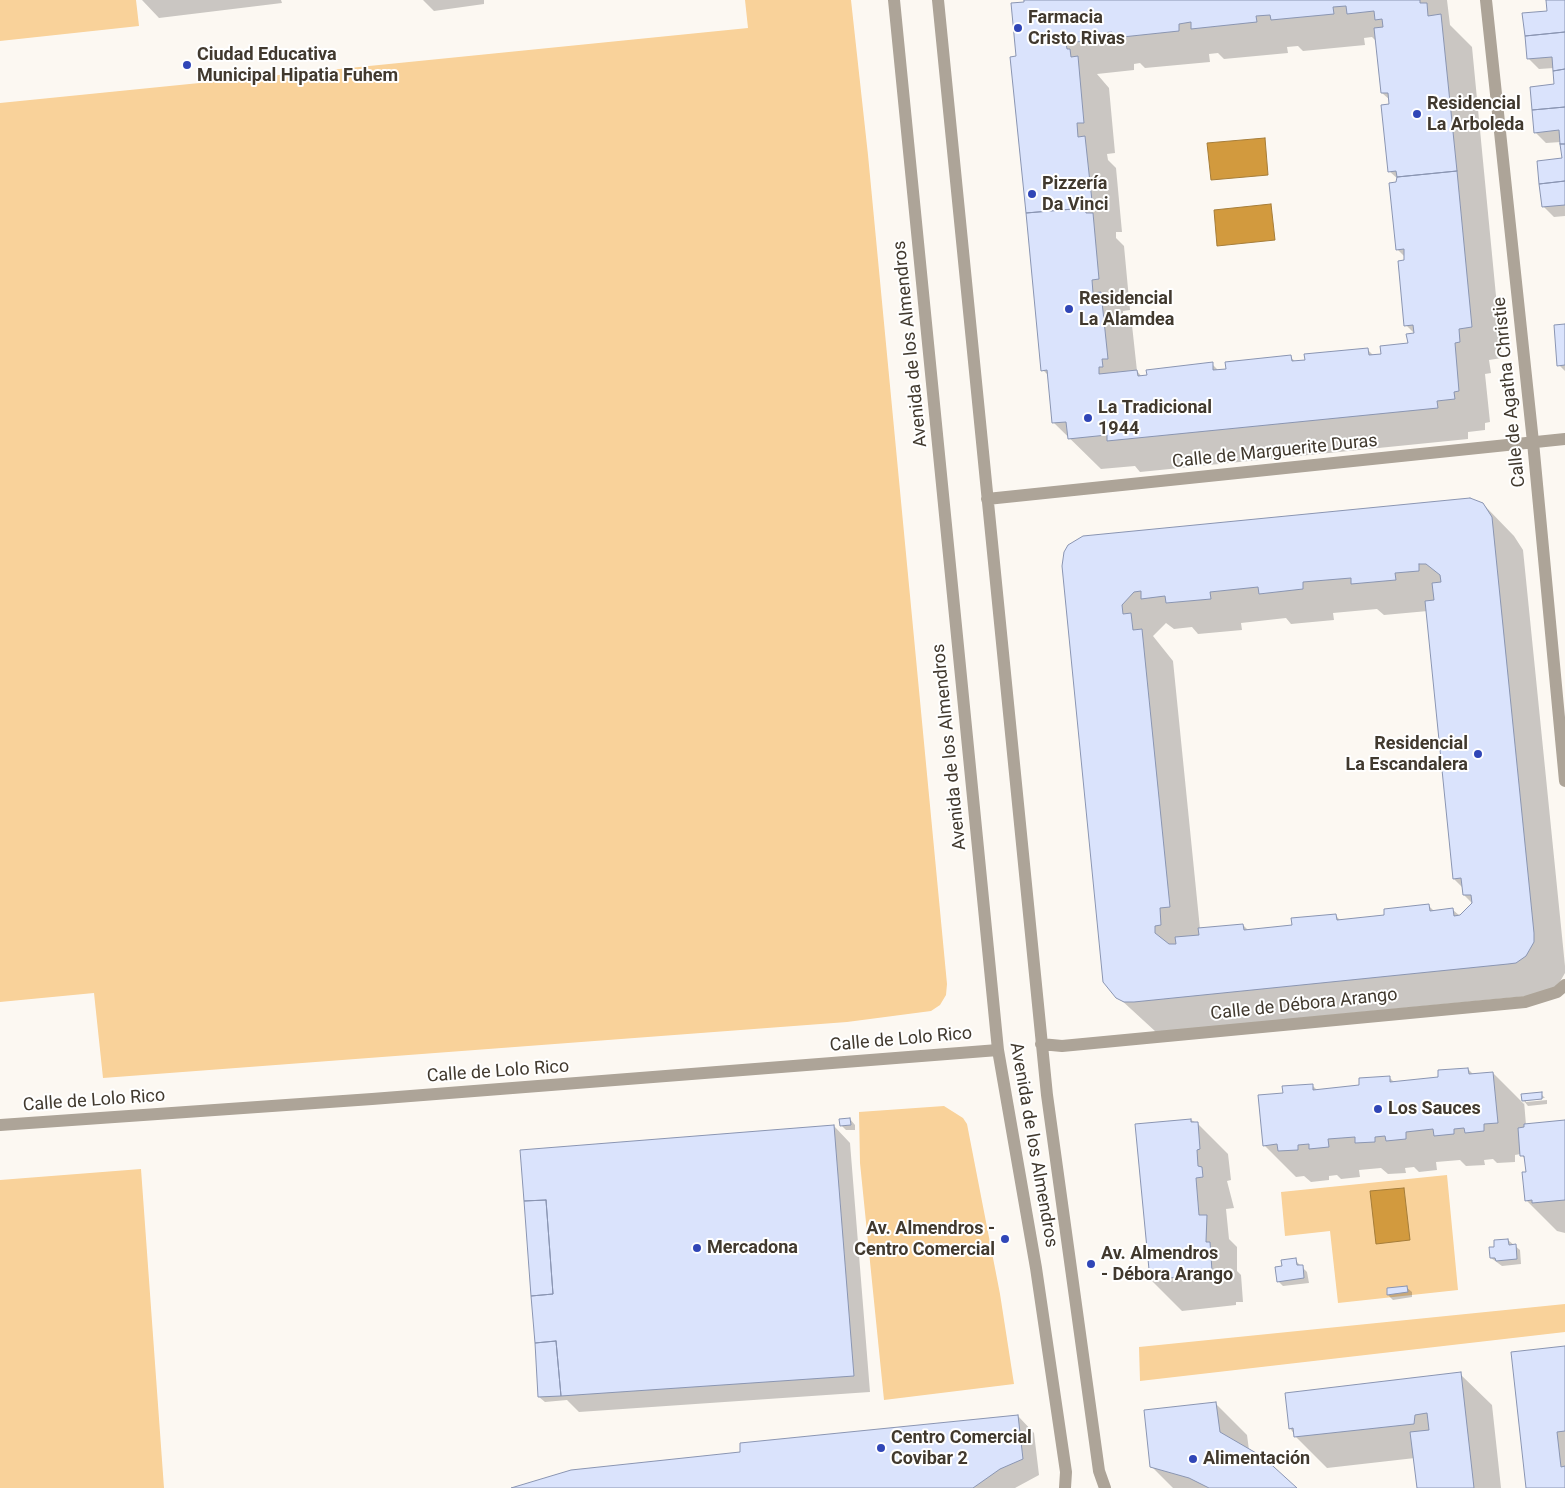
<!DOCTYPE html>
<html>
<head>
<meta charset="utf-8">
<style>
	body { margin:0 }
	canvas { display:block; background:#fcf8f2 }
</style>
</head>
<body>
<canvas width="1565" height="1488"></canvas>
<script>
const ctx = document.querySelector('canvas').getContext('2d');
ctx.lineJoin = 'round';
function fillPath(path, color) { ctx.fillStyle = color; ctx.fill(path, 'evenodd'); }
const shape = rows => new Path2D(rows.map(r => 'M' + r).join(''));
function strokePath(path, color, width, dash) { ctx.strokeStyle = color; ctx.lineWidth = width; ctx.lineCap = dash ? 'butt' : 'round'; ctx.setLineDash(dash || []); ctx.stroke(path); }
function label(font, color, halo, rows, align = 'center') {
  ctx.font = font + ' Roboto,sans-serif'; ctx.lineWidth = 4; ctx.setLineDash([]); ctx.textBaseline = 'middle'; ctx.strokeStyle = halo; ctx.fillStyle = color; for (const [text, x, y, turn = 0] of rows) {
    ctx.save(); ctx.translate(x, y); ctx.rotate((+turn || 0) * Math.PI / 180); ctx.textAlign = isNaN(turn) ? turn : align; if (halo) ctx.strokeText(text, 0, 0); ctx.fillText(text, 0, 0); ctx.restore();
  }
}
fillPath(shape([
	[0,0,136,0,139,26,0,41],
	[745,0,851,0,868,155,947,984,946,995,940,1005,931,1011,847,1022,103,1078,94,993,0,1002,0,103,748,28],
	[944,1106,963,1118,967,1124,1000,1294,1014,1384,884,1400,860,1163,859,1112],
	[141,1169,164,1488,0,1488,0,1180],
	[1447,1175,1458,1290,1338,1303,1330,1231,1285,1236,1281,1192],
	[1565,1304,1565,1332,1140,1381,1139,1347]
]), '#f9d29a');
const water = shape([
	[1265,138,1268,175,1211,180,1207,143,1265,138],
	[1271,204,1275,240,1217,246,1214,210,1271,204],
	[1404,1188,1410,1240,1376,1244,1370,1191,1404,1188]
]);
fillPath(water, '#d29a3e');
strokePath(water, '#a67d39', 1);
fillPath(shape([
	[142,0,281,0,282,3,159,18],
	[423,0,484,0,484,4,434,11],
	[1025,0,1447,0,1450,25,1472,47,1502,358,1489,360,1491,373,1485,374,1490,422,1485,423,1485,430,1468,432,1468,439,1140,472,1135,466,1101,469,1053,422,1049,376,1043,370,1017,57],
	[1372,37,1377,42,1382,93,1390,100,1389,171,1398,179,1397,249,1405,257,1406,325,1415,334,1409,344,1374,356,1367,349,1296,362,1290,357,1219,371,1212,364,1142,377,1137,371,1132,325,1123,316,1123,311,1130,310,1124,246,1116,238,1116,232,1122,232,1116,168,1108,160,1107,154,1115,153,1109,88,1097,74,1134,70,1134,64,1140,63,1145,68,1210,62,1209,54,1218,53,1224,59,1288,53,1287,47,1298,46,1303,51,1365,45,1364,38],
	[1547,0,1565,0,1565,216,1554,217,1543,206,1563,159,1561,142,1546,143,1535,132,1556,86,1554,68,1539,69,1528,58,1548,12],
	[1565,325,1565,371,1559,365],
	[1483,504,1514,536,1523,550,1565,966,1565,973,1557,987,1548,994,1156,1032,1107,987,1063,566],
	[1377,609,1384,615,1428,611,1454,879,1463,888,1464,895,1473,904,1460,916,1453,910,1435,912,1428,905,1386,917,1341,921,1335,915,1293,926,1249,931,1243,925,1200,929,1173,661,1153,636,1166,623,1174,629,1192,627,1198,634,1242,630,1241,623,1286,618,1291,624,1334,620,1333,613],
	[1468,1069,1474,1075,1493,1073,1524,1104,1523,1096,1541,1094,1545,1098,1526,1099,1526,1102,1547,1100,1547,1104,1528,1106,1524,1101,1526,1125,1565,1121,1565,1233,1557,1231,1526,1200,1527,1174,1525,1159,1521,1154,1515,1155,1515,1162,1497,1163,1493,1159,1484,1160,1485,1165,1466,1166,1460,1160,1436,1162,1437,1170,1419,1172,1414,1167,1405,1168,1406,1173,1388,1174,1381,1168,1359,1170,1360,1177,1341,1179,1337,1175,1329,1176,1329,1180,1311,1182,1304,1176,1296,1177,1264,1145,1284,1094,1312,1085,1318,1091,1361,1086,1389,1077,1395,1083,1439,1079],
	[850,1119,855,1125,855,1130,846,1130,841,1125],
	[1191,1120,1197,1123,1228,1154,1231,1180,1227,1181,1234,1208,1226,1209,1229,1239,1237,1247,1237,1271,1241,1275,1243,1302,1236,1302,1236,1305,1182,1311,1151,1280],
	[834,1126,850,1143,870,1392,579,1412,567,1400,545,1402,539,1397],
	[1508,1240,1520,1250,1521,1264,1502,1266,1491,1258,1495,1248],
	[1295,1260,1307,1272,1309,1283,1283,1286,1278,1281,1283,1267],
	[1406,1287,1412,1292,1412,1297,1393,1300,1388,1295],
	[1565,1347,1565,1488,1527,1488],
	[1460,1374,1492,1405,1501,1488,1418,1488,1415,1458,1327,1468,1296,1437,1290,1428],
	[1216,1404,1247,1435,1249,1450,1296,1488,1173,1488,1152,1467],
	[1018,1416,1034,1433,1039,1475,1015,1488,514,1488,742,1454]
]), '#0003');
const building = shape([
	[1024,0,1420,0,1420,3,1427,3,1428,16,1441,14,1457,171,1397,177,1396,171,1388,172,1381,105,1389,104,1388,93,1381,93,1374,28,1383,27,1382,19,1375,20,1374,11,1347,14,1346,6,1333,7,1334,14,1271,20,1270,15,1256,16,1257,22,1191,29,1191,22,1179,24,1179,31,1113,38,1112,32,1103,33,1104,39,1066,43,1067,49,1070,49,1071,57,1078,56,1084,123,1077,123,1078,137,1085,136,1092,201,1085,202,1085,208,1026,213,1010,57,1016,56,1011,3,1024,2,1024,0],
	[1546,0,1565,0,1565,32,1525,36,1522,13,1547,11,1546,0],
	[1565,32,1565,69,1553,71,1552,57,1527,59,1525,36,1565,32],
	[1565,69,1565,107,1532,110,1530,87,1554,84,1553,71,1565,69],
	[1565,107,1565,144,1560,144,1559,130,1534,133,1532,110,1565,107],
	[1560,144,1565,144,1565,181,1539,184,1537,161,1562,158,1560,144],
	[1457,171,1472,327,1459,329,1460,342,1455,343,1459,391,1454,392,1455,399,1437,401,1438,408,1107,441,1107,435,1068,439,1066,422,1052,423,1047,370,1041,371,1026,213,1085,208,1086,213,1093,213,1099,279,1092,280,1093,293,1101,292,1108,359,1102,359,1103,367,1099,367,1099,374,1137,370,1138,376,1147,375,1146,370,1213,362,1213,370,1226,369,1225,362,1291,355,1292,361,1305,360,1304,354,1368,348,1369,355,1381,354,1380,346,1408,343,1406,334,1414,333,1413,325,1404,326,1398,261,1404,260,1404,249,1396,250,1389,183,1396,182,1397,177,1457,171],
	[1565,181,1565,205,1542,207,1539,184,1565,181],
	[1565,324,1565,365,1557,366,1554,325,1565,324],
	[1470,498,1483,503,1492,517,1534,933,1534,942,1526,956,1516,963,1508,964,1134,1002,1124,1002,1116,998,1103,982,1062,566,1064,552,1068,545,1083,536,1470,498],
	[1419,564,1426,564,1440,575,1441,582,1432,583,1434,600,1425,601,1453,879,1461,878,1463,895,1471,895,1472,903,1460,915,1454,916,1453,908,1430,911,1429,904,1384,909,1384,915,1337,920,1336,914,1291,918,1292,925,1244,930,1243,924,1198,928,1199,935,1175,937,1176,944,1169,944,1155,933,1155,926,1161,925,1160,908,1170,907,1142,629,1133,630,1131,613,1123,614,1122,605,1134,592,1141,591,1141,599,1165,596,1166,603,1211,599,1210,592,1258,587,1259,594,1303,589,1303,582,1351,578,1351,584,1396,580,1395,573,1419,571,1419,564],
	[1468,1068,1469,1074,1493,1072,1498,1123,1484,1124,1484,1131,1465,1133,1464,1128,1454,1129,1454,1134,1434,1136,1433,1129,1406,1132,1406,1139,1386,1141,1385,1136,1375,1137,1375,1142,1355,1143,1355,1137,1328,1139,1329,1147,1309,1149,1309,1144,1298,1145,1298,1150,1278,1151,1277,1144,1263,1146,1258,1095,1283,1093,1282,1086,1313,1084,1313,1090,1359,1085,1359,1078,1390,1076,1390,1082,1438,1077,1438,1070,1468,1068],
	[1542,1092,1542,1099,1522,1101,1521,1094,1542,1092],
	[850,1118,851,1125,840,1126,839,1119,850,1118],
	[1191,1119,1191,1122,1198,1122,1200,1149,1197,1150,1198,1166,1202,1167,1203,1177,1196,1178,1199,1215,1207,1215,1206,1242,1210,1242,1212,1271,1206,1271,1206,1274,1150,1280,1135,1124,1191,1119],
	[1565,1120,1565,1200,1532,1203,1532,1200,1525,1201,1522,1172,1526,1172,1524,1156,1520,1156,1518,1128,1524,1127,1524,1124,1565,1120],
	[834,1125,854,1376,561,1396,556,1341,535,1343,531,1296,553,1294,546,1200,524,1201,520,1150,834,1125],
	[546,1200,553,1294,531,1296,524,1201,546,1200],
	[1508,1239,1509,1245,1516,1244,1517,1259,1496,1261,1495,1258,1490,1258,1489,1247,1494,1247,1494,1240,1508,1239],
	[1296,1258,1297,1265,1303,1265,1304,1278,1277,1282,1275,1267,1282,1266,1281,1260,1296,1258],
	[1407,1286,1408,1292,1387,1295,1387,1288,1407,1286],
	[556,1341,561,1396,538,1397,535,1343,556,1341],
	[1565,1346,1565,1431,1557,1432,1561,1467,1565,1466,1565,1488,1526,1488,1511,1352,1565,1346],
	[1461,1372,1474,1488,1417,1488,1410,1432,1429,1430,1427,1413,1415,1415,1414,1424,1294,1437,1293,1428,1289,1429,1285,1393,1461,1372],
	[1216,1402,1220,1432,1263,1457,1297,1488,1209,1488,1189,1478,1150,1467,1144,1410,1216,1402],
	[1018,1415,1023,1459,1000,1469,973,1488,511,1488,571,1470,740,1452,740,1443,1018,1415]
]);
fillPath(building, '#dae3fc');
strokePath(building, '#8a95b2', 1);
strokePath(shape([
	[894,0,998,1050,1036,1268,1066,1472,1065,1488],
	[938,0,1047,1095,1099,1471,1105,1488],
	[1486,0,1533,442,1565,781],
	[987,499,1565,439],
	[1041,1044,1062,1046,1525,1002,1557,992,1565,985],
	[0,1125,372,1099,998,1050]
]), '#ada498', 12);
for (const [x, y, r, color] of [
	[1018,28,5,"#3046b7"],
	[187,65,5,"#3046b7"],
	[1417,114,5,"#3046b7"],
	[1032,194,5,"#3046b7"],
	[1069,309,5,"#3046b7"],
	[1088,418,5,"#3046b7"],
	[1478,754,5,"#3046b7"],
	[1378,1109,5,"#3046b7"],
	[1005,1239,5,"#3046b7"],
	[697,1248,5,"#3046b7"],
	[1091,1264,5,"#3046b7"],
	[881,1448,5,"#3046b7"],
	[1193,1459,5,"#3046b7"]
]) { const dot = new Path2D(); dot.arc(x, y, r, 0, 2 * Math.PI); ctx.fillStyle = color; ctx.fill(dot); strokePath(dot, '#fff', 2); }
label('bold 18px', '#41392e', '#fff', [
	["Farmacia",1028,18],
	["Cristo Rivas",1028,39],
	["Ciudad Educativa",197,55],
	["Municipal Hipatia Fuhem",197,76],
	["Residencial",1427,104],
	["La Arboleda",1427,125],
	["Pizzería",1042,184],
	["Da Vinci",1042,205],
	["Residencial",1079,299],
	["La Alamdea",1079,320],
	["La Tradicional",1098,408],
	["1944",1098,429],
	["Residencial",1468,744,"right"],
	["La Escandalera",1468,765,"right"],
	["Los Sauces",1388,1109],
	["Av. Almendros -",995,1229,"right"],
	["Centro Comercial",995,1250,"right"],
	["Mercadona",707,1248],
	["Av. Almendros",1101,1254],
	["- Débora Arango",1101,1275],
	["Centro Comercial",891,1438],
	["Covibar 2",891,1459],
	["Alimentación",1203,1459]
], 'left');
label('18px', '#41392e', '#fff', [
	["Avenida de los Almendros",911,344,-96],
	["Calle de Agatha Christie",1510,392,-96],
	["Calle de Marguerite Duras",1275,452,-6],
	["Avenida de los Almendros",950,747,-96],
	["Calle de Débora Arango",1304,1005,-6],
	["Calle de Lolo Rico",901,1040,-5],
	["Calle de Lolo Rico",498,1072,-4],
	["Calle de Lolo Rico",94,1101,-4],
	["Avenida de los Almendros",1033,1145,80]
]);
</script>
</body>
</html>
